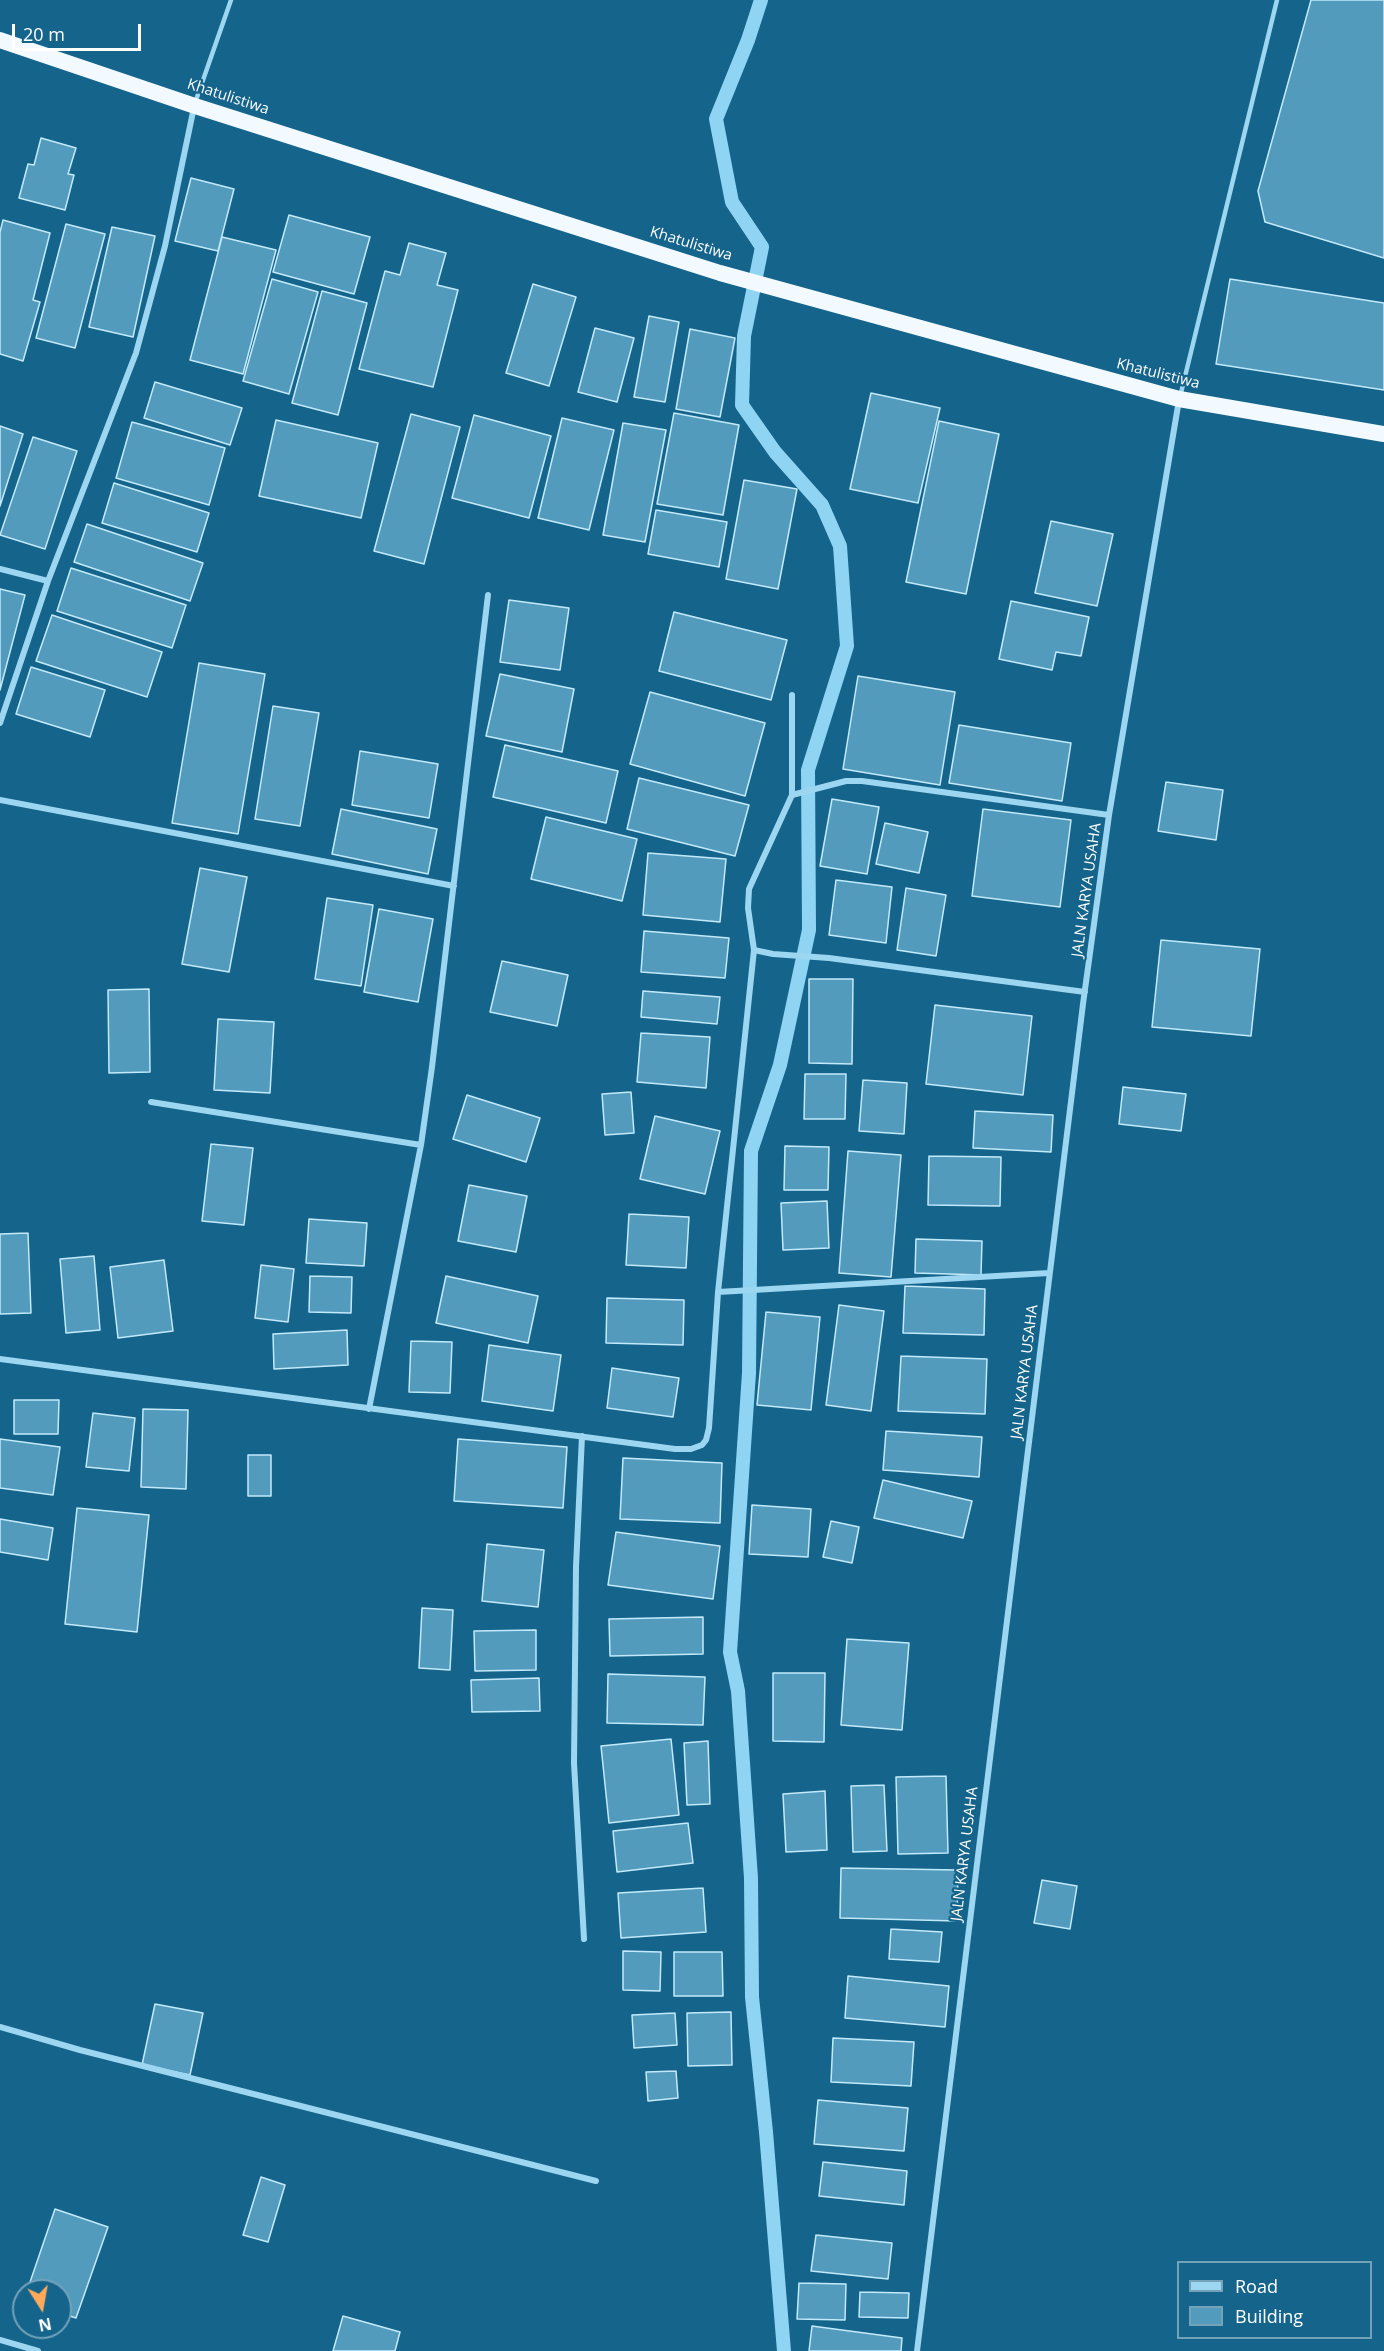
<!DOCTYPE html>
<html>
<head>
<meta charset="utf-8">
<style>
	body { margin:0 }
	#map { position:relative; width:1384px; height:2351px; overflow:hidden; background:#15648b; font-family:"Open Sans",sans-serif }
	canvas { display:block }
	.legend { position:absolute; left:1177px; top:2261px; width:195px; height:78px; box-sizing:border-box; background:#15648b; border:2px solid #73a2b9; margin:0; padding:8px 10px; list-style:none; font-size:18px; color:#fff }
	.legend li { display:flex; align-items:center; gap:12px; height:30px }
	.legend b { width:30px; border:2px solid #73a2b9 }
	.north { position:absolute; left:12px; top:2279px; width:60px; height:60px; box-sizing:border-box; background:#15648b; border:2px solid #73a2b9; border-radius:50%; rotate:169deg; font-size:16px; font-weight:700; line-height:24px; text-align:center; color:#fff }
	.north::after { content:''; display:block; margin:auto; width:21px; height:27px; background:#ffa95b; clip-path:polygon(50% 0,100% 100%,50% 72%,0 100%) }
	.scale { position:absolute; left:12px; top:24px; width:129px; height:27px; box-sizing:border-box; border:3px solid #fff; border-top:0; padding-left:8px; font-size:18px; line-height:21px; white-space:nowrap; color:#fff; -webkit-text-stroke:4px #15648b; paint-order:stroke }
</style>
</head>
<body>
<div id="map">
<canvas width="1384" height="2351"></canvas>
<ul class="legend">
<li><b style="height:8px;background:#9dd6f0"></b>Road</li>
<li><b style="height:16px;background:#539bbd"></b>Building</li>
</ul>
<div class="north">N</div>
<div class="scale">20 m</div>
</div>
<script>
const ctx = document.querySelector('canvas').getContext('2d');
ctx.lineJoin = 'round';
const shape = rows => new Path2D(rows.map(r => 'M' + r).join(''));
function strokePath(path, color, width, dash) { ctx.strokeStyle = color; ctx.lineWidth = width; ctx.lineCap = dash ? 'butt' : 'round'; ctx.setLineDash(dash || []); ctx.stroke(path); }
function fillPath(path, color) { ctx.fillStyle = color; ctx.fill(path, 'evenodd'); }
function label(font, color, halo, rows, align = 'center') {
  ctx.font = font + ' "Open Sans",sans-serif'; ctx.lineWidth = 4.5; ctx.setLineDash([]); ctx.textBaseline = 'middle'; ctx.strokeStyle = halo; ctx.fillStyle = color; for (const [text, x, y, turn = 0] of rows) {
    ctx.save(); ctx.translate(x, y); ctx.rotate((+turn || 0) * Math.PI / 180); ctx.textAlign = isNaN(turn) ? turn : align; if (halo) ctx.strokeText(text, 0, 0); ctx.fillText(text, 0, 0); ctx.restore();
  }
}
strokePath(shape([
	[761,0,748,40,716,119,732,202,762,247,744,336,742,405,775,452,822,505,840,546,847,646,808,770,809,930,780,1065,751,1151,749,1373,730,1652,738,1691,751,1878,752,1997,766,2132,784,2351]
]), '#8fd5f3', 14);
const building = shape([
	[1311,0,1384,0,1384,258,1265,222,1258,191,1311,0],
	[41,138,76,148,68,174,74,175,65,210,19,198,28,164,34,165,41,138],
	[191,178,234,189,218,251,175,241,191,178],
	[289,215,370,237,354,294,273,272,289,215],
	[3,220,50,233,33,300,40,302,23,361,0,354,0,232,3,220],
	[66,224,105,234,75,348,36,338,66,224],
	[112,227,155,236,133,337,89,327,112,227],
	[222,237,276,250,243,374,190,360,222,237],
	[409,243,446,253,437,285,458,290,433,387,359,369,385,271,400,275,409,243],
	[272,279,318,292,289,394,243,381,272,279],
	[1230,279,1384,303,1384,390,1216,364,1230,279],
	[533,284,576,297,549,386,506,373,533,284],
	[322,291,367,303,338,415,292,403,322,291],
	[649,316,679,322,665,402,634,397,649,316],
	[595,328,634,338,617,402,578,392,595,328],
	[690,329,735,338,720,417,676,409,690,329],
	[155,382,242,408,230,445,144,418,155,382],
	[871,393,940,408,918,503,850,489,871,393],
	[674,413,739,425,723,515,657,504,674,413],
	[411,414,460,427,424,564,374,551,411,414],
	[474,415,551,436,529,518,452,498,474,415],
	[562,418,614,430,589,530,538,518,562,418],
	[276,420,378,443,361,518,259,496,276,420],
	[939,421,999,434,966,594,906,582,939,421],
	[132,422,225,448,209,505,116,478,132,422],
	[623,423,666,430,645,542,603,535,623,423],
	[0,426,23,434,0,506,0,426],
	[33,437,77,451,45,549,0,535,33,437],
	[744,480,797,489,778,589,726,579,744,480],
	[114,483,209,513,197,552,102,523,114,483],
	[656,510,727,522,719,567,648,554,656,510],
	[1051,521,1113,534,1097,606,1035,593,1051,521],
	[87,524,203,563,190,601,74,562,87,524],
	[71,568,186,605,172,648,57,611,71,568],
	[0,589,25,595,0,690,0,589],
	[509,600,569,608,560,670,500,662,509,600],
	[1011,601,1089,617,1081,656,1056,652,1052,670,999,659,1011,601],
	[674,612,787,640,771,700,659,671,674,612],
	[52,615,162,652,147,697,36,661,52,615],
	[199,663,265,674,238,834,172,823,199,663],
	[31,667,105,690,90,737,16,714,31,667],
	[500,674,574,689,562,752,486,736,500,674],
	[858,676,955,692,940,785,843,769,858,676],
	[650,692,765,723,745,796,630,764,650,692],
	[273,706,319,713,300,826,255,819,273,706],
	[959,725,1071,743,1062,801,949,783,959,725],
	[505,745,618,771,606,823,493,797,505,745],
	[360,751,438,764,429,818,352,805,360,751],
	[639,778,749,805,735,856,627,829,639,778],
	[1166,782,1223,790,1216,840,1158,831,1166,782],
	[832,799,879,807,867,874,820,866,832,799],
	[341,809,437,829,428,874,332,854,341,809],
	[983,809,1071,820,1060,907,972,896,983,809],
	[546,817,637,839,622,901,531,879,546,817],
	[885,823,928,832,919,873,876,864,885,823],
	[648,853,726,859,720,922,643,915,648,853],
	[200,868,247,877,229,972,182,964,200,868],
	[836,880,892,887,886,943,829,935,836,880],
	[906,888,946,895,936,956,897,950,906,888],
	[327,898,373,905,361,986,315,979,327,898],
	[379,909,433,919,418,1002,364,992,379,909],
	[644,931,729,938,725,978,641,972,644,931],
	[1161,940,1260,949,1251,1036,1152,1027,1161,940],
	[502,961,568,975,557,1026,490,1012,502,961],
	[809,979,853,979,852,1064,809,1063,809,979],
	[149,989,150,1072,109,1073,108,990,149,989],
	[643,991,720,997,717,1024,641,1017,643,991],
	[935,1005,1032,1016,1023,1095,926,1084,935,1005],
	[218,1019,274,1022,270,1093,214,1090,218,1019],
	[641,1033,710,1037,706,1088,637,1082,641,1033],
	[805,1074,846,1074,845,1119,804,1119,805,1074],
	[863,1080,907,1083,904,1134,859,1131,863,1080],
	[1123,1087,1186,1094,1181,1131,1119,1124,1123,1087],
	[631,1092,634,1133,605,1135,602,1094,631,1092],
	[467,1095,540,1118,526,1162,453,1139,467,1095],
	[975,1111,1053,1115,1051,1152,973,1148,975,1111],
	[655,1116,720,1131,705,1194,640,1179,655,1116],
	[211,1144,253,1148,244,1225,202,1221,211,1144],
	[785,1146,829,1147,828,1190,784,1190,785,1146],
	[848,1151,901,1155,891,1277,839,1273,848,1151],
	[929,1156,1001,1157,1000,1206,928,1205,929,1156],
	[469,1185,527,1196,516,1252,458,1241,469,1185],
	[827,1201,829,1248,783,1250,781,1203,827,1201],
	[629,1214,689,1217,686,1268,626,1265,629,1214],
	[309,1219,367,1223,364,1266,306,1263,309,1219],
	[28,1233,31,1313,0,1314,0,1234,28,1233],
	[916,1239,982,1241,981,1275,915,1273,916,1239],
	[94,1256,100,1330,66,1333,60,1259,94,1256],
	[164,1260,173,1331,118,1338,110,1267,164,1260],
	[261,1265,294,1269,288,1322,255,1318,261,1265],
	[310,1276,352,1277,351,1313,309,1312,310,1276],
	[446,1276,538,1296,528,1343,436,1323,446,1276],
	[905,1286,985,1289,984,1335,903,1333,905,1286],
	[607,1298,684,1300,683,1345,606,1343,607,1298],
	[839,1305,884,1311,871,1411,826,1405,839,1305],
	[766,1312,820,1317,811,1410,757,1405,766,1312],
	[347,1330,348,1365,274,1369,273,1334,347,1330],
	[411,1341,452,1342,450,1393,409,1392,411,1341],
	[489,1345,561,1355,553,1411,482,1401,489,1345],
	[901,1356,987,1359,985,1414,898,1411,901,1356],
	[612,1368,679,1378,673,1417,607,1408,612,1368],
	[14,1400,59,1400,58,1434,14,1434,14,1400],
	[143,1409,188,1410,186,1489,141,1487,143,1409],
	[93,1413,135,1418,129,1471,86,1467,93,1413],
	[886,1431,982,1437,979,1477,883,1470,886,1431],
	[0,1439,60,1447,53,1495,0,1488,0,1439],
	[458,1439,567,1447,563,1508,454,1501,458,1439],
	[248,1455,271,1455,271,1496,248,1496,248,1455],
	[623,1458,722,1463,720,1523,620,1519,623,1458],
	[883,1480,972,1501,963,1538,874,1518,883,1480],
	[752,1505,811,1509,808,1557,749,1554,752,1505],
	[77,1508,149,1515,137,1632,65,1624,77,1508],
	[0,1519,53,1528,48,1560,0,1552,0,1519],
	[831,1521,859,1527,852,1563,823,1557,831,1521],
	[616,1532,720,1546,713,1599,608,1585,616,1532],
	[487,1544,544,1550,538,1607,482,1601,487,1544],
	[422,1608,453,1610,450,1670,419,1668,422,1608],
	[703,1617,703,1654,610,1656,609,1619,703,1617],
	[536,1630,536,1670,475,1671,474,1631,536,1630],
	[847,1639,909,1643,902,1730,841,1725,847,1639],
	[773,1673,825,1673,824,1742,773,1741,773,1673],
	[608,1674,705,1677,703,1725,607,1723,608,1674],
	[539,1678,540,1711,472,1712,471,1680,539,1678],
	[671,1739,679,1815,609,1823,601,1746,671,1739],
	[708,1741,710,1804,687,1805,684,1743,708,1741],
	[946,1776,948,1853,898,1854,896,1777,946,1776],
	[884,1785,887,1851,853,1852,851,1786,884,1785],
	[825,1791,827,1850,786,1852,783,1794,825,1791],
	[688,1823,693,1863,617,1872,613,1831,688,1823],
	[841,1868,958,1870,957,1921,840,1918,841,1868],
	[1042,1880,1077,1886,1070,1929,1034,1923,1042,1880],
	[703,1888,706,1932,621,1938,618,1893,703,1888],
	[891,1929,942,1932,939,1962,889,1959,891,1929],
	[623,1951,661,1952,660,1991,623,1990,623,1951],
	[674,1952,722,1952,723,1996,674,1996,674,1952],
	[848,1976,949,1986,945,2027,845,2018,848,1976],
	[155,2004,203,2013,190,2075,142,2065,155,2004],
	[731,2012,732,2065,688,2066,687,2013,731,2012],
	[675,2013,677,2045,634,2048,632,2015,675,2013],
	[833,2038,914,2042,911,2086,831,2082,833,2038],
	[676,2071,678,2098,648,2101,646,2072,676,2071],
	[818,2100,908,2108,904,2151,814,2144,818,2100],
	[823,2162,907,2171,904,2205,819,2196,823,2162],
	[261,2177,285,2185,268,2242,243,2235,261,2177],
	[55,2209,108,2227,76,2318,60,2313,60,2291,27,2291,55,2209],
	[816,2235,892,2243,888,2279,811,2271,816,2235],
	[799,2283,846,2284,845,2320,797,2319,799,2283],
	[860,2292,909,2293,908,2318,859,2317,860,2292],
	[343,2316,400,2332,395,2351,333,2351,343,2316],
	[812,2326,902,2338,901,2351,809,2351,812,2326]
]);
fillPath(building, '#539bbd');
strokePath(building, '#c3eafb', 1.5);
strokePath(shape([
	[195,103,231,0],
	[1180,397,1277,0]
]), '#9dd6f0', 4.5);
strokePath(shape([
	[0,569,48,581],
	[0,723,48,581,136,353,165,246,194,107],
	[792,795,846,781,862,781,1109,815],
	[0,800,454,886],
	[754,950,773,954,829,958,1085,992],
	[151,1102,421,1145],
	[718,1292,1049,1273],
	[0,1359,675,1449,691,1449,702,1445,706,1440,709,1428,718,1292,754,950,748,908,749,889,792,795,792,695],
	[369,1409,421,1145,432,1067,488,595],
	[582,1436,576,1567,574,1763,584,1939],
	[0,2027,80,2050,596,2181],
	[0,2340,38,2351],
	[917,2351,1083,1004,1109,815,1179,400]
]), '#9dd6f0', 6);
strokePath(shape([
	[0,40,195,106,720,273,1179,399,1384,434]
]), '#f2faff', 16);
label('15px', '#fff', '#15648b', [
	["Khatulistiwa",228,97,18],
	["Khatulistiwa",691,244,17],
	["Khatulistiwa",1158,374,14],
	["JALN KARYA USAHA",1087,890,-82],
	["JALN KARYA USAHA",1025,1372,-83],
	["JALN KARYA USAHA",965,1854,-83]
]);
</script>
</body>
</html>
